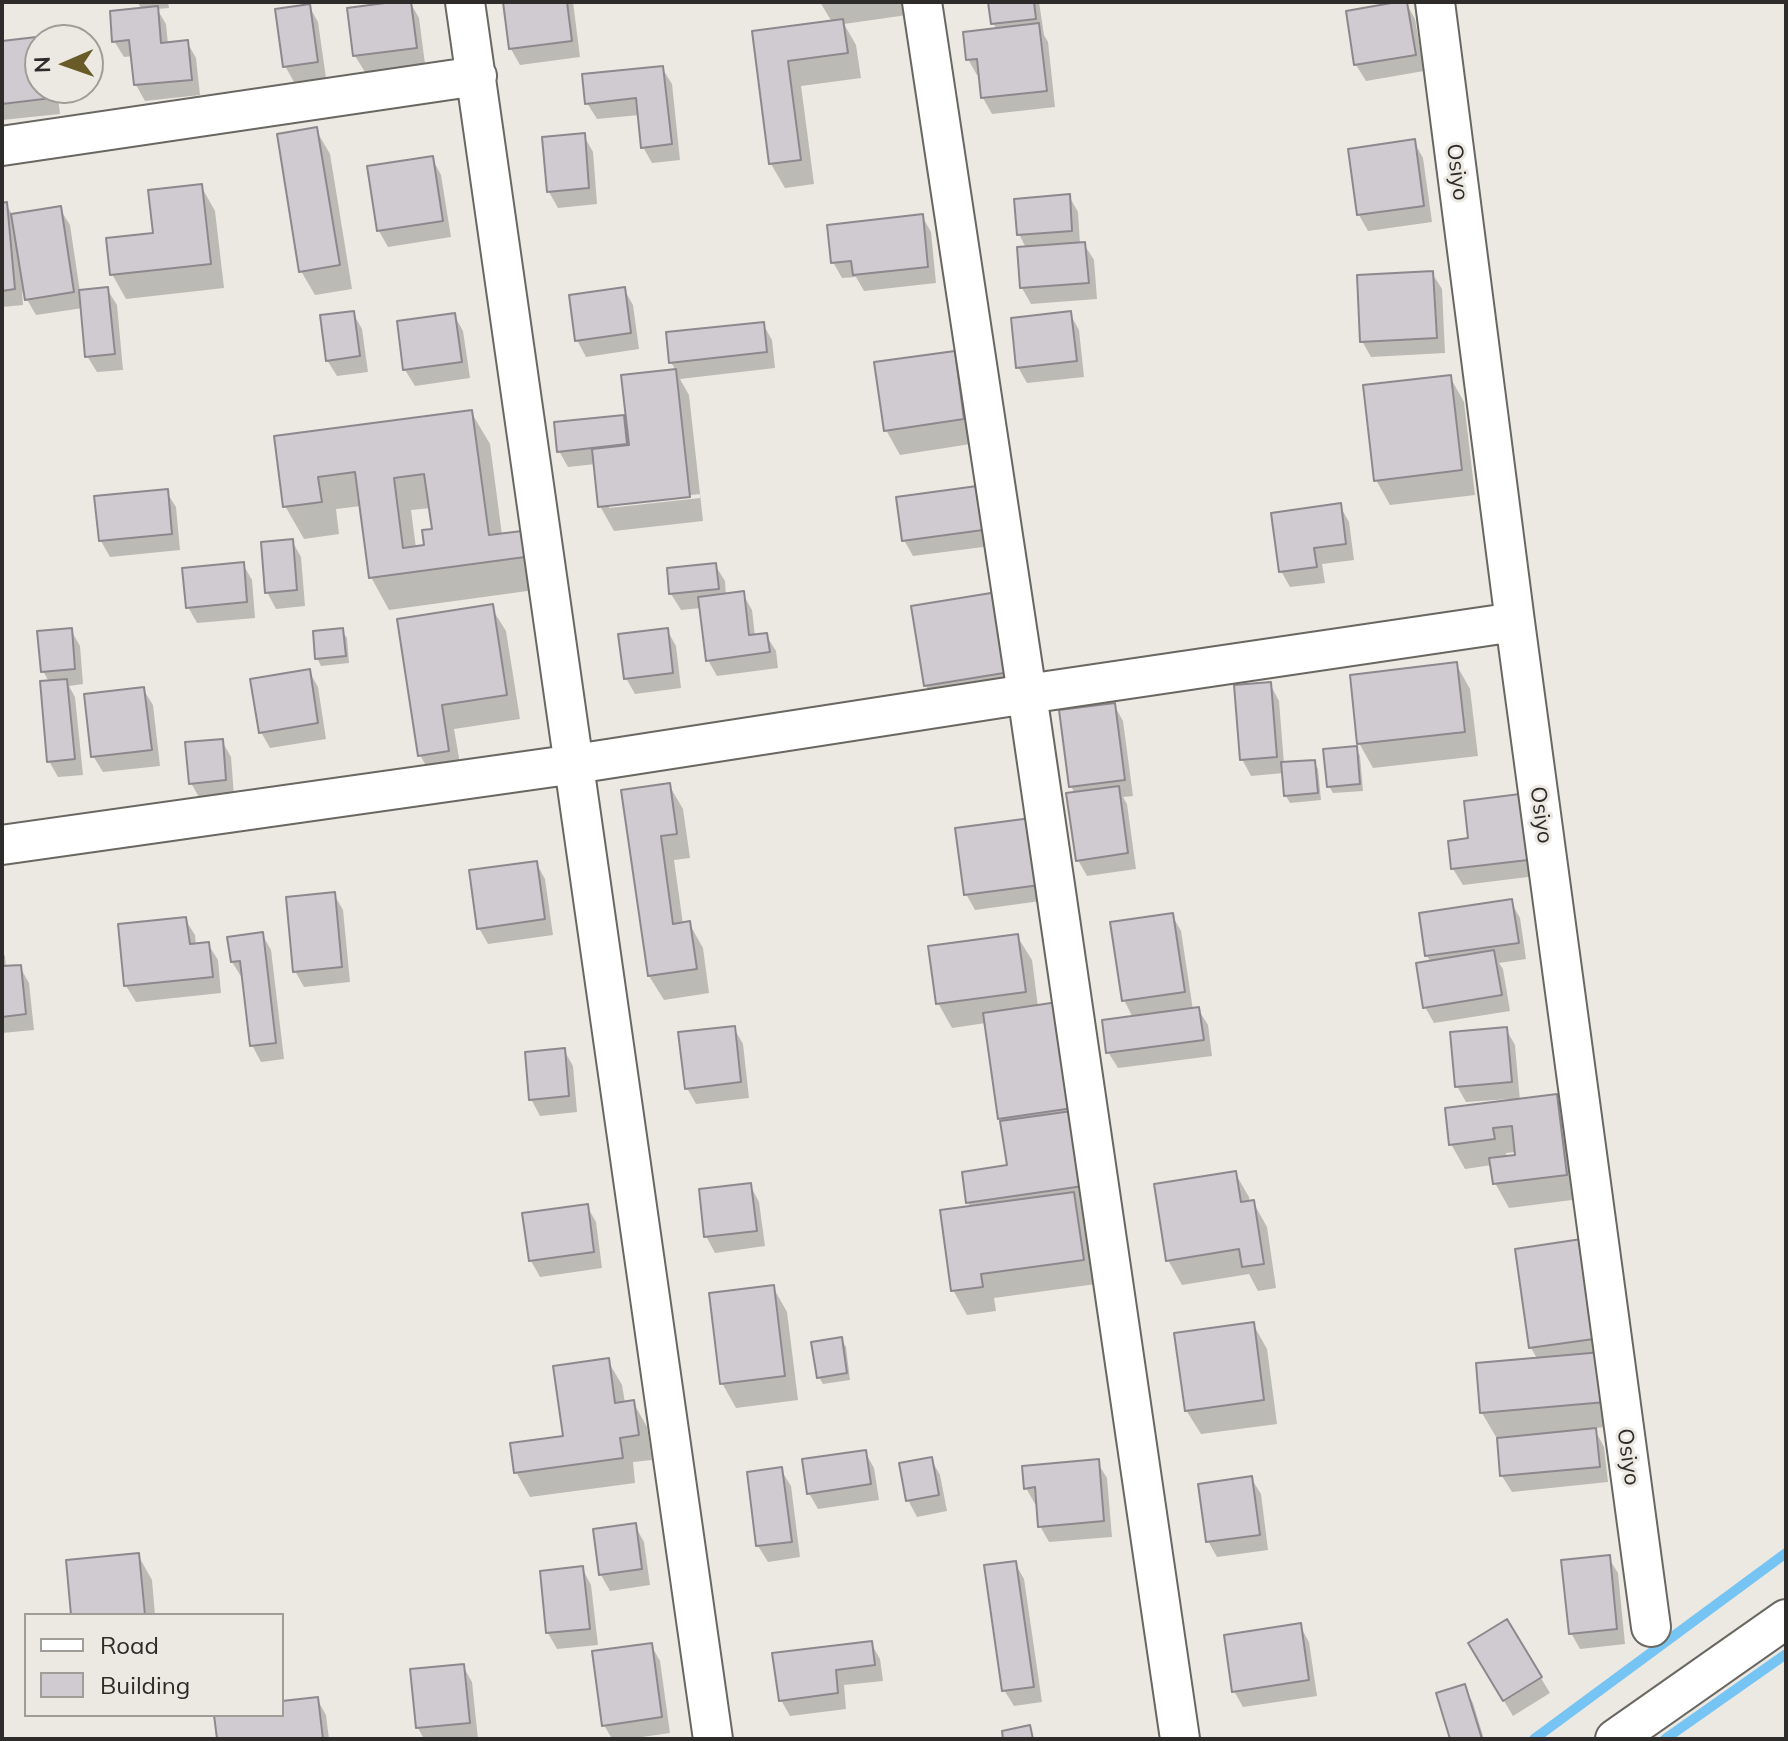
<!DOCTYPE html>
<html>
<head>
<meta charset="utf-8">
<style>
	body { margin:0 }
	#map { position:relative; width:1788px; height:1741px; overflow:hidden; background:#ece9e3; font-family:Mulish,sans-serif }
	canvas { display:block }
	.frame { position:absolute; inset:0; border:4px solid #2d2c2a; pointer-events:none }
	.legend { position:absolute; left:24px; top:1613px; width:260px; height:104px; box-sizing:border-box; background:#ece9e3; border:2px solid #a09d99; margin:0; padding:10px 14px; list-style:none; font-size:24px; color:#2d2c2a }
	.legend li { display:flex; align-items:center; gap:16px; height:40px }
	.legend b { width:40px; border:2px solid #a09d99 }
	.north { position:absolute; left:24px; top:24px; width:80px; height:80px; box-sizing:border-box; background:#ece9e3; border:2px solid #a09d99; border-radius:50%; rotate:268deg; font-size:22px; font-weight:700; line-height:32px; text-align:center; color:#2d2c2a }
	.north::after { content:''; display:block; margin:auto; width:28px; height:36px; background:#685b28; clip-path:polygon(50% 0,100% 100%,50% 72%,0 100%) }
</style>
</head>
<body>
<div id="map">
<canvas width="1788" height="1741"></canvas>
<div class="frame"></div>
<ul class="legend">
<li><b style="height:10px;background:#fff"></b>Road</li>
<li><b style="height:22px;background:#d0cbd0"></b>Building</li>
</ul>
<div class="north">N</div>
</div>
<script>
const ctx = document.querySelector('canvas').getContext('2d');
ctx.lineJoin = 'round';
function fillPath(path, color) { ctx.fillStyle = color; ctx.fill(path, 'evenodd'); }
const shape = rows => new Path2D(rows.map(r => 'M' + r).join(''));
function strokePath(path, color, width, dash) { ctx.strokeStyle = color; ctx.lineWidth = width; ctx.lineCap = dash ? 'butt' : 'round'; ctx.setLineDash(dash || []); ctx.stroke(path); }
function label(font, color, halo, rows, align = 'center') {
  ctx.font = font + ' Mulish,sans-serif'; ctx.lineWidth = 6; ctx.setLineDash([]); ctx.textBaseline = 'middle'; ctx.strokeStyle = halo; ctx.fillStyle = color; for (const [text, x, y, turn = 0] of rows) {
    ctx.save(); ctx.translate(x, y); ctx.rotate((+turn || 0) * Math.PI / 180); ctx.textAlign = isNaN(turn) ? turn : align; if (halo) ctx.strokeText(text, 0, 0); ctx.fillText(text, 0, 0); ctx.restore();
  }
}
fillPath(shape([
	[137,2,168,2,169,8,157,9,166,24,168,44,187,42,196,58,200,95,145,101,136,85,133,56,124,57,114,41,142,9],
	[410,2,419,18,425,64,365,72,355,56,349,10],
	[505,2,573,2,580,57,520,65,511,49],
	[820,2,919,2,921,13,844,24,856,45,861,78,801,86,814,184,785,188,771,164,754,33,832,22],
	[990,2,1039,2,1044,35,1048,42,1055,107,992,114,983,98,980,75,977,75,968,59,997,30,993,23],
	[1406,3,1415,19,1424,71,1366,81,1356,65,1348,12],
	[309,6,318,22,326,78,294,82,285,66],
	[44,38,45,40,40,40,40,88,57,88,60,114,2,120,2,43],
	[662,68,672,84,680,160,652,163,643,147,639,115,597,119,587,103],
	[316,130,330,154,352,289,315,295,301,271],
	[584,136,593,152,597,204,558,208,549,192,545,139],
	[1414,142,1423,158,1432,222,1368,231,1359,215,1350,150],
	[432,158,441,175,451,237,388,247,379,231],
	[201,186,215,211,224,288,126,299,112,274,155,234],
	[1069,196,1078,212,1080,244,1084,244,1094,260,1097,299,1031,304,1022,288,1026,248,1019,234],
	[6,204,13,216,60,209,70,225,80,292,107,289,117,305,123,370,97,372,87,356,83,308,36,315,22,291,23,305,2,307,2,205],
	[922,216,931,232,936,283,864,291,856,277,842,278,833,262],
	[1432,273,1442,289,1445,353,1371,357,1362,341],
	[624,289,633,305,639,349,586,357,577,340],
	[353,313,362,329,368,372,337,376,327,360],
	[1070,314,1079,330,1084,377,1027,383,1018,367],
	[454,315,463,331,470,378,415,386,405,370],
	[763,324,772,340,775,368,680,379,689,395,703,521,614,531,600,506,596,464,568,467,559,451,623,417,629,427,676,371,671,362],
	[700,494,700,498,609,508,609,504],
	[953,353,968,377,977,443,900,455,886,430],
	[1450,377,1464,402,1475,495,1390,505,1376,480],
	[471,412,490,444,502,535,521,533,542,589,389,610,371,577,361,506,336,509,339,534,304,539,285,506,276,438],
	[431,508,434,530,426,547,416,548,411,510],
	[976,488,991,546,913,556,904,540],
	[166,491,176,507,180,550,110,557,101,541],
	[1340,506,1349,522,1354,560,1322,564,1325,583,1290,587,1281,571],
	[292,541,301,557,305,606,276,609,267,592],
	[243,564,252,580,255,618,197,623,188,607],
	[715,565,725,581,726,596,743,594,752,610,755,636,766,635,776,651,778,668,717,676,708,660,701,608,681,610,671,594,669,570],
	[491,607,506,631,520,719,454,729,462,775,434,780,420,755,399,621],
	[913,607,1011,619,1023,697,940,710,926,686],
	[71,630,80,646,83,684,69,686,75,697,83,775,58,777,49,761,49,682,43,671],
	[667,630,676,646,681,688,635,694,626,678],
	[342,631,347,638,349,663,321,666,317,658],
	[1456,664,1470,689,1478,756,1373,768,1359,743],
	[309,671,318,687,326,739,270,748,261,732],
	[1270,684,1279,701,1284,764,1314,762,1318,769,1321,800,1290,803,1286,796,1284,773,1251,776,1242,759],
	[143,689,153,705,160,766,103,772,93,756],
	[1114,705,1123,721,1133,796,1123,797,1127,804,1136,869,1087,876,1078,860,1075,794,1071,786],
	[222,741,231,757,234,796,200,799,191,783],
	[1356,748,1360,756,1363,791,1333,793,1329,786],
	[669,785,683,809,690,858,674,860,683,924,689,923,703,948,709,993,664,1000,649,976,623,791],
	[1519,796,1536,876,1463,885,1453,869,1470,840],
	[1030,820,1048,900,975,910,966,894],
	[536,863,545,879,553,935,488,944,479,928],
	[334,894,343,910,350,982,304,987,295,971],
	[1511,902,1520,918,1526,959,1499,963,1503,969,1510,1011,1434,1023,1425,1007,1431,963,1427,956],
	[1172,915,1181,931,1193,1010,1198,1009,1208,1025,1212,1056,1118,1068,1108,1052,1133,1018,1124,1000],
	[185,919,195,935,196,946,208,944,218,960,221,993,136,1002,126,986],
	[262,934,271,950,284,1059,261,1062,252,1045,244,978,242,978,232,962,230,938],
	[1017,936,1032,960,1038,1007,1057,1004,1096,1284,994,1298,996,1311,967,1315,953,1290,971,1208,968,1202,1009,1167,1002,1123,1000,1118,986,1023,952,1028,938,1003],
	[2,951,5,956,6,968,20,967,29,983,34,1030,2,1033],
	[734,1028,743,1044,749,1098,696,1104,687,1088],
	[1506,1029,1515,1045,1520,1101,1556,1097,1570,1121,1580,1199,1509,1208,1495,1183,1492,1165,1465,1169,1451,1144,1510,1102,1510,1099,1466,1102,1457,1086],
	[1517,1152,1517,1157,1507,1158,1506,1153],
	[564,1050,573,1066,577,1112,540,1116,531,1099],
	[1235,1173,1249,1197,1250,1203,1253,1202,1267,1227,1276,1288,1258,1291,1249,1274,1182,1285,1168,1260],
	[750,1185,759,1202,765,1246,715,1253,706,1236],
	[587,1206,596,1222,602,1268,540,1277,531,1261],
	[1587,1240,1619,1426,1594,1428,1604,1447,1608,1482,1512,1492,1502,1476,1499,1437,1496,1437,1482,1413,1538,1360,1531,1348],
	[773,1287,787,1312,798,1400,736,1408,722,1383],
	[1253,1324,1267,1349,1277,1424,1201,1434,1186,1410],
	[841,1340,846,1347,850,1380,823,1384,819,1377],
	[608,1361,622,1385,625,1403,633,1402,647,1427,652,1460,633,1462,635,1483,530,1497,516,1472,565,1438],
	[865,1452,874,1468,879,1500,818,1509,809,1493],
	[931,1459,940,1475,947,1511,917,1517,908,1500],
	[1097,1462,1107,1478,1112,1537,1049,1542,1040,1526,1038,1504,1035,1504,1026,1488],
	[781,1470,791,1486,800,1557,768,1562,758,1546],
	[1251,1478,1261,1494,1268,1550,1217,1557,1208,1541],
	[635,1526,644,1542,650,1585,610,1591,601,1575],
	[138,1555,152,1580,155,1615,73,1615],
	[1608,1557,1618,1573,1625,1644,1580,1649,1571,1633],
	[1015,1563,1024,1579,1042,1702,1014,1706,1004,1690],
	[582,1568,591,1585,598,1645,557,1649,548,1633,542,1573],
	[1300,1626,1309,1642,1317,1696,1243,1707,1234,1691],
	[871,1643,880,1659,883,1681,844,1685,846,1709,790,1716,781,1700],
	[1470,1644,1541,1678,1550,1693,1513,1716],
	[651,1645,660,1661,670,1733,628,1739,612,1739,604,1725],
	[463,1666,472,1682,478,1739,424,1739,418,1728],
	[1464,1687,1473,1703,1484,1739,1452,1739],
	[317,1699,326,1715,329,1739,219,1739,216,1715,282,1715,282,1703]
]), '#0003');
strokePath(shape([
	[1534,1739,1786,1553],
	[1665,1739,1786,1654]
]), '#76c4f3', 10);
const building = shape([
	[393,2,411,2,417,48,353,56,347,8,393,2],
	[503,2,567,2,572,41,509,49,503,2],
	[988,2,1034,2,1036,19,991,24,988,2],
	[1397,2,1407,2,1416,55,1354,65,1346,11,1397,2],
	[310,4,318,62,283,67,275,9,310,4],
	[158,6,161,43,188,40,192,80,134,85,129,40,112,42,110,11,158,6],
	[843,19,848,53,788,61,801,160,769,164,752,31,843,19],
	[1039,23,1047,91,981,98,977,59,966,60,963,32,1039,23],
	[45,36,45,40,40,40,40,88,51,88,52,98,2,104,2,41,45,36],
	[663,66,672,144,641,148,636,98,585,104,582,74,663,66],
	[317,127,340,265,299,272,277,134,317,127],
	[585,133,589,188,547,192,542,137,585,133],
	[1415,139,1424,206,1357,215,1348,149,1415,139],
	[433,156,443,221,377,231,367,166,433,156],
	[202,184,211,264,110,275,106,238,153,233,148,190,202,184],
	[1070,194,1072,231,1017,235,1014,199,1070,194],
	[7,202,15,289,2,291,2,203,7,202],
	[61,206,74,292,25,300,11,214,61,206],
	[923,214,928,267,853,275,851,261,831,263,827,225,923,214],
	[1085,242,1089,283,1020,288,1017,247,1085,242],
	[1433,271,1437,338,1360,342,1357,275,1433,271],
	[108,287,115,354,85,357,79,290,108,287],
	[625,287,631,333,575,341,569,295,625,287],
	[354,311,360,356,326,361,320,315,354,311],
	[1071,311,1077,361,1016,368,1011,318,1071,311],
	[455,313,462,362,403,370,397,321,455,313],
	[764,322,767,352,669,363,666,332,764,322],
	[955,351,964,419,884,431,874,362,955,351],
	[676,369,690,497,598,507,592,449,629,445,621,375,676,369],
	[1451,375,1462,470,1374,481,1363,385,1451,375],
	[472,410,489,535,522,531,525,557,369,578,355,472,318,477,322,502,283,507,274,436,472,410],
	[424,474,432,529,422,530,424,545,403,548,394,478,424,474],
	[624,415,627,444,557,452,554,422,624,415],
	[977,486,983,530,902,541,896,497,977,486],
	[168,489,172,534,99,541,94,496,168,489],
	[1341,503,1346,544,1314,548,1317,567,1279,572,1271,513,1341,503],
	[293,539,297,590,265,593,261,542,293,539],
	[244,562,247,602,186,608,182,568,244,562],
	[716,563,719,589,669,594,667,568,716,563],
	[744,591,749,635,767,633,770,652,706,661,698,597,744,591],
	[997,592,1010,672,924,686,911,606,997,592],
	[493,604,507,695,442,705,449,751,418,756,397,619,493,604],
	[72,628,75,669,41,672,37,631,72,628],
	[343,628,346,656,315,659,313,631,343,628],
	[668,628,673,673,624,679,618,634,668,628],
	[1457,662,1465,732,1357,744,1350,675,1457,662],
	[310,669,318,723,259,733,250,679,310,669],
	[67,679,75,759,47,762,40,681,67,679],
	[1271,682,1277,757,1240,760,1234,685,1271,682],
	[144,687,152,750,91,757,84,694,144,687],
	[1115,703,1125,780,1069,787,1059,710,1115,703],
	[223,739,226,780,189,784,185,742,223,739],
	[1357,746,1360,784,1327,787,1323,749,1357,746],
	[1315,760,1318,793,1284,796,1281,762,1315,760],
	[670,783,677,834,661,836,673,924,690,921,697,969,648,976,621,790,670,783],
	[1119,786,1128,853,1076,861,1066,793,1119,786],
	[1520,794,1528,860,1451,869,1448,841,1468,838,1464,801,1520,794],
	[1031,818,1040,885,964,895,955,828,1031,818],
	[537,861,545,919,477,929,469,870,537,861],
	[335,892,342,967,293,972,286,897,335,892],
	[1512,899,1519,943,1425,956,1419,913,1512,899],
	[1173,913,1185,992,1122,1001,1110,922,1173,913],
	[186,917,190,944,209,942,213,977,124,986,118,924,186,917],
	[263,932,276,1043,250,1046,240,961,231,962,227,937,263,932],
	[1018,934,1026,992,936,1004,928,946,1018,934],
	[1494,950,1502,995,1423,1008,1416,963,1494,950],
	[21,965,26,1014,2,1017,2,966,21,965],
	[1058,1002,1073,1108,998,1119,983,1013,1058,1002],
	[1199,1007,1204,1040,1106,1053,1102,1020,1199,1007],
	[735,1026,741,1082,685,1089,678,1032,735,1026],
	[1507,1027,1512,1082,1455,1087,1450,1032,1507,1027],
	[565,1048,569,1096,529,1100,525,1052,565,1048],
	[1557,1094,1567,1175,1493,1184,1489,1158,1515,1155,1512,1126,1493,1128,1495,1139,1449,1145,1445,1108,1557,1094],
	[1072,1111,1083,1186,966,1203,962,1172,1007,1165,1000,1121,1072,1111],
	[1236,1171,1241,1202,1254,1200,1264,1264,1242,1267,1239,1249,1166,1261,1154,1184,1236,1171],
	[751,1183,757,1231,704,1237,699,1189,751,1183],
	[1074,1192,1084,1260,981,1274,983,1287,951,1291,940,1210,1074,1192],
	[588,1204,594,1252,529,1261,522,1213,588,1204],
	[1588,1238,1601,1338,1529,1348,1515,1249,1588,1238],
	[774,1285,785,1376,720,1384,709,1293,774,1285],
	[1254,1322,1264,1400,1185,1411,1174,1333,1254,1322],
	[842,1337,847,1373,817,1378,811,1342,842,1337],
	[1602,1352,1606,1402,1480,1413,1476,1363,1602,1352],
	[609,1358,615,1403,634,1400,639,1435,620,1438,623,1458,514,1473,510,1443,563,1436,553,1366,609,1358],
	[1596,1428,1600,1467,1500,1476,1497,1438,1596,1428],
	[866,1450,871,1484,807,1494,802,1459,866,1450],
	[932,1457,939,1495,906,1501,899,1463,932,1457],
	[1099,1459,1104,1521,1038,1527,1035,1487,1024,1489,1022,1466,1099,1459],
	[782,1467,792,1542,756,1546,747,1472,782,1467],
	[1252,1476,1260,1535,1206,1542,1198,1484,1252,1476],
	[636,1523,642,1569,599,1575,593,1529,636,1523],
	[139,1553,145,1615,71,1615,66,1560,139,1553],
	[1610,1555,1617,1629,1569,1634,1561,1560,1610,1555],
	[1016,1561,1034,1687,1002,1691,984,1565,1016,1561],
	[583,1566,590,1629,546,1633,540,1571,583,1566],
	[1507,1619,1542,1677,1503,1701,1468,1643,1507,1619],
	[1301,1623,1309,1680,1232,1692,1224,1635,1301,1623],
	[872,1641,875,1665,836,1670,838,1693,779,1701,772,1653,872,1641],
	[652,1643,662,1717,602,1726,592,1651,652,1643],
	[464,1664,470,1723,416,1728,410,1669,464,1664],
	[1465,1684,1482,1739,1450,1739,1436,1693,1465,1684],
	[318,1697,323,1739,217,1739,214,1715,282,1715,282,1701,318,1697],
	[1030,1725,1033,1739,1003,1739,1002,1731,1030,1725]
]);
fillPath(building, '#d0cbd0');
strokePath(building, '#8d888d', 2);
const minor = shape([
	[465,2,713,1739],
	[922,2,1027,694,1180,1739],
	[1435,2,1515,622,1651,1627],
	[2,146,477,76],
	[2,845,575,764,1027,694,1515,622],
	[1615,1739,1786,1619]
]);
strokePath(minor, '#696761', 42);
strokePath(minor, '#fff', 38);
label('22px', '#2d2c2a', '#ece9e3', [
	["Osiyo",1457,172,83],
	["Osiyo",1541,815,82],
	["Osiyo",1628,1457,82]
]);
</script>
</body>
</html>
